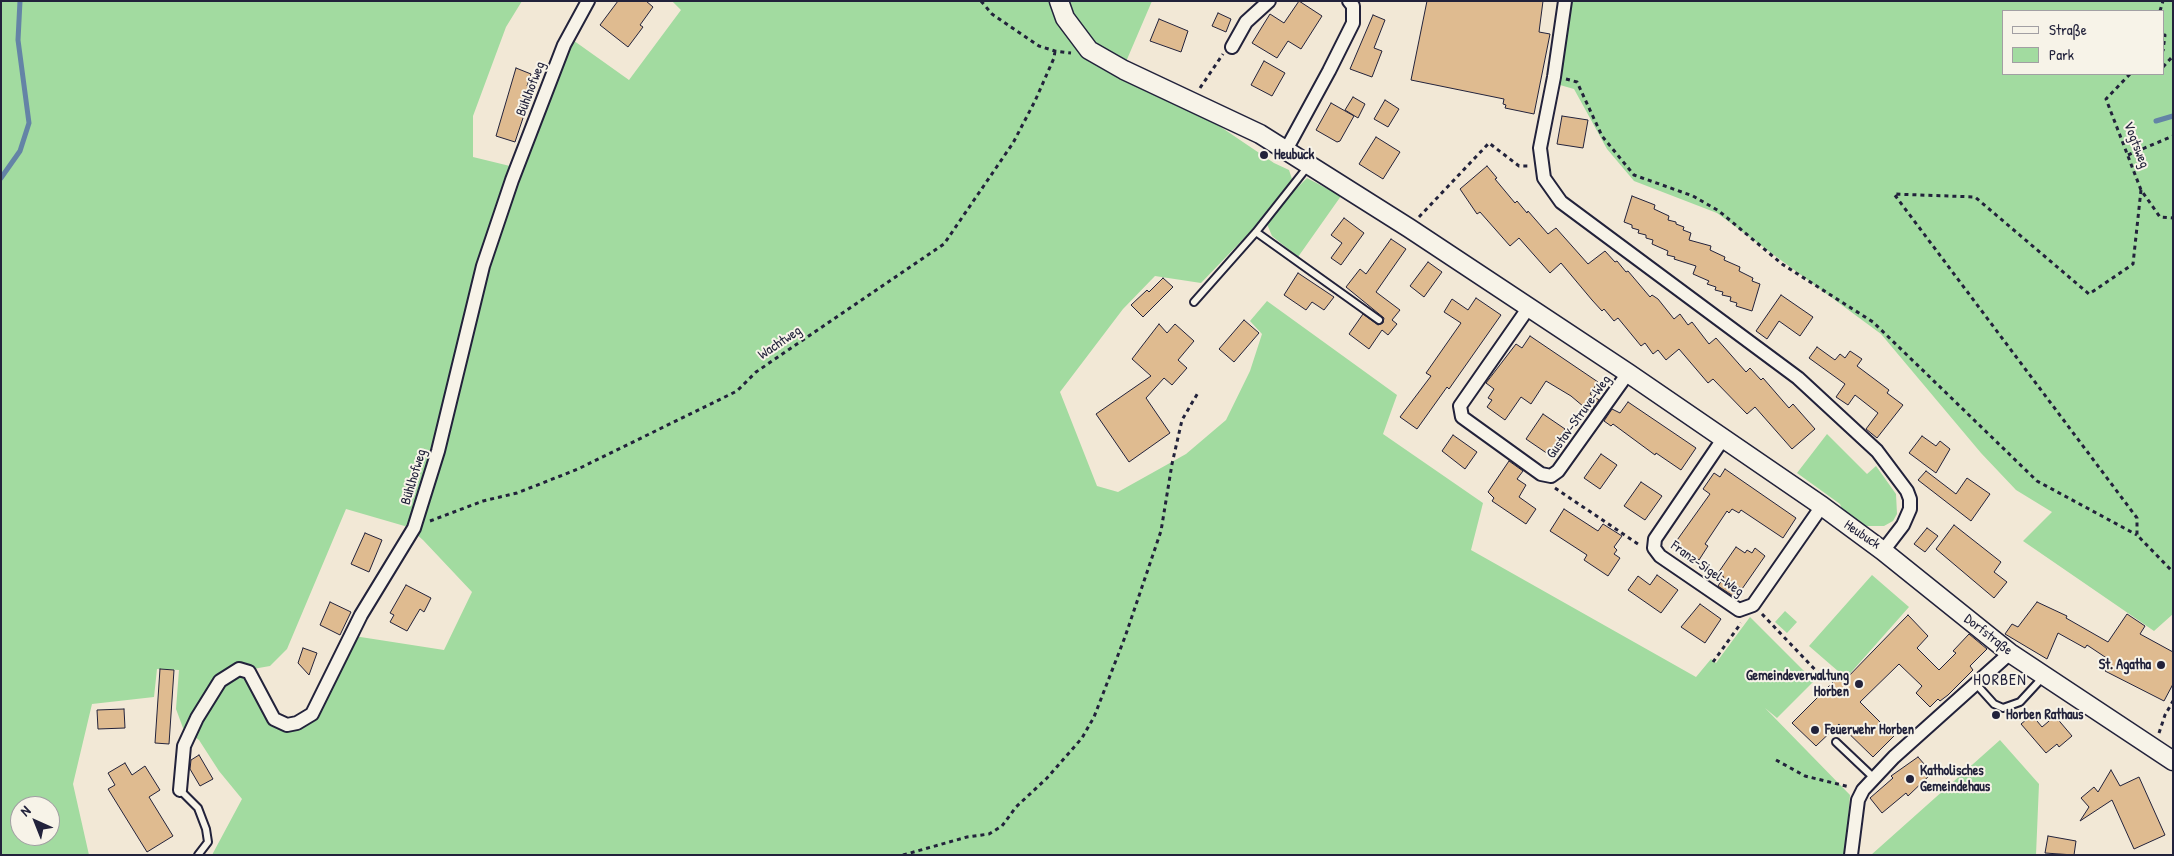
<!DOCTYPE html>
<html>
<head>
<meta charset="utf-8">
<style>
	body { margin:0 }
	#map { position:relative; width:2174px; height:856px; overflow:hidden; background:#f2e8d6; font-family:"Patrick Hand",sans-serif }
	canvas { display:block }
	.frame { position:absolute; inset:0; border:2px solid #22223b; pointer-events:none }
	.legend { position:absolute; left:2002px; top:10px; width:162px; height:65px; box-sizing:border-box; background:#f7f3e8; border:1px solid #a29fa3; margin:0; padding:6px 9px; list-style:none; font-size:15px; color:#22223b }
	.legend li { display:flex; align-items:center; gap:10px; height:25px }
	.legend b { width:25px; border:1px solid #a29fa3 }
	.north { position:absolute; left:10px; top:796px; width:50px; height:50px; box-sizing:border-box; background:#f7f3e8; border:1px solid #a29fa3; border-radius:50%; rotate:316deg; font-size:14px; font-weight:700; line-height:20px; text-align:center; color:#22223b }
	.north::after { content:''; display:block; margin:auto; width:18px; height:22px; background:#22223b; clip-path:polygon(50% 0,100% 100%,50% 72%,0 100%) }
</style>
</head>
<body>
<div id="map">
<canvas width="2174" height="856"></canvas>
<div class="frame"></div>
<ul class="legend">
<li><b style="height:6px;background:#f7f3e8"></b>Straße</li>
<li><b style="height:14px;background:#a2dba0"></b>Park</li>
</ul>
<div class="north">N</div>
</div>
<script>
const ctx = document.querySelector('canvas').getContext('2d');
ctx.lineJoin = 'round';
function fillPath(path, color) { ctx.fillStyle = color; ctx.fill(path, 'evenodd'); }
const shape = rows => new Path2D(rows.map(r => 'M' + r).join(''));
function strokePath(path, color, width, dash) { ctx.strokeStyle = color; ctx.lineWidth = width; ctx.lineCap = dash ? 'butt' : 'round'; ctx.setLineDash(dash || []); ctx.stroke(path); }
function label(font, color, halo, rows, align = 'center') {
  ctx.font = font + ' "Patrick Hand",sans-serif'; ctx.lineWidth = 4; ctx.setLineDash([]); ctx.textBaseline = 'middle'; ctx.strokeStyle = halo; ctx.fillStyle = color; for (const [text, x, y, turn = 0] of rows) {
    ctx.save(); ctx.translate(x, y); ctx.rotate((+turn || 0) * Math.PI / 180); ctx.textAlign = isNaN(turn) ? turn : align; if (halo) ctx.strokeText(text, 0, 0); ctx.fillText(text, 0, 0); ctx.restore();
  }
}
fillPath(shape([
	[1,1,522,1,506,27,473,116,473,157,514,167,563,33,629,80,681,10,672,1,1152,1,1119,78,1206,117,1274,163,1289,170,1292,179,1251,231,1201,283,1155,276,1123,309,1060,392,1097,486,1118,492,1186,454,1226,420,1250,371,1262,334,1250,321,1267,301,1397,395,1383,434,1483,503,1471,550,1696,677,1711,659,1716,663,1750,617,1814,681,1777,718,1765,708,1850,795,1845,855,212,855,242,799,219,771,199,740,183,728,176,709,179,670,157,669,154,697,92,704,73,784,89,855,1,855],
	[346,509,408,527,423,540,472,592,444,650,354,636,306,713,293,720,282,719,271,708,253,669,270,666,287,649],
	[20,806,50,806,50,836,20,836],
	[1565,1,2173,1,2173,614,2154,631,2023,541,2052,512,2016,490,1981,453,1881,334,1717,213,1634,181,1607,149,1574,89,1560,85],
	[2003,11,2163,11,2163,74,2003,74],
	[1307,178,1341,196,1298,257,1272,236,1267,224,1287,198],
	[1827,434,1867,474,1876,466,1896,494,1897,514,1893,521,1884,526,1866,526,1842,509,1840,504,1797,473],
	[1872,575,1909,607,1846,678,1809,646],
	[1785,611,1797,622,1787,633,1775,622],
	[2000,740,2039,784,2036,855,1871,855]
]), '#a2dba0');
strokePath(shape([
	[2156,121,2173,116],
	[1,178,20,151,29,123,18,40,20,1]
]), '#6484a6', 5);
const building = shape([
	[618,1,646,1,653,7,640,25,643,27,628,47,600,25,618,1],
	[1299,1,1322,16,1301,49,1288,41,1277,58,1252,43,1270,14,1284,23,1299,1],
	[1427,1,1543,1,1539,32,1550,34,1534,114,1505,108,1506,105,1503,104,1504,99,1411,80,1427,1],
	[1218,13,1231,19,1226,32,1212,26,1218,13],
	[1373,15,1385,20,1374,48,1382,51,1372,77,1350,69,1373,15],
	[1159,19,1188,31,1181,52,1150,41,1159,19],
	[1264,61,1285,73,1272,96,1251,85,1264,61],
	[516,68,531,74,527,86,533,88,515,142,496,136,516,68],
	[1353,97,1365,104,1358,118,1345,110,1353,97],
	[1385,100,1399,109,1388,127,1374,119,1385,100],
	[1331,103,1354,116,1340,141,1337,142,1316,130,1331,103],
	[1562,116,1588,120,1583,148,1557,144,1562,116],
	[1376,137,1400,152,1383,179,1359,164,1376,137],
	[1487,166,1497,178,1495,179,1515,203,1517,201,1527,213,1528,211,1548,234,1556,228,1588,264,1605,251,1615,262,1617,261,1626,272,1628,271,1650,297,1652,295,1658,299,1674,319,1680,314,1688,325,1692,322,1709,344,1716,338,1746,372,1750,368,1761,380,1763,378,1789,408,1793,404,1815,429,1792,449,1755,407,1747,414,1713,379,1708,383,1679,349,1666,360,1658,350,1653,354,1645,343,1641,346,1618,318,1614,321,1604,309,1602,311,1592,300,1561,263,1550,273,1519,238,1510,246,1480,212,1477,214,1460,189,1487,166],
	[1632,196,1655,205,1654,209,1669,216,1668,220,1676,222,1676,224,1684,227,1683,230,1691,233,1689,240,1711,246,1710,250,1725,257,1724,260,1740,267,1739,271,1753,278,1752,281,1760,284,1752,311,1736,306,1737,303,1730,301,1731,297,1722,295,1723,292,1715,290,1716,287,1707,284,1709,281,1693,274,1696,266,1674,259,1675,257,1667,255,1668,251,1652,244,1653,240,1646,238,1646,235,1638,233,1639,230,1632,228,1632,225,1624,222,1632,196],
	[1344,218,1364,233,1341,265,1331,258,1342,243,1331,235,1344,218],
	[1391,239,1406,249,1376,292,1400,310,1392,320,1397,324,1388,335,1382,330,1369,349,1349,334,1363,314,1378,325,1383,323,1384,318,1346,287,1360,269,1366,274,1391,239],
	[1428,262,1442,272,1424,297,1410,286,1428,262],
	[1298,273,1334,297,1324,310,1312,302,1306,310,1284,295,1298,273],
	[1163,278,1173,287,1143,317,1131,305,1147,290,1149,292,1163,278],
	[1781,295,1813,317,1800,336,1779,321,1767,339,1756,331,1781,295],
	[1476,298,1501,315,1449,389,1447,387,1417,429,1400,417,1431,376,1426,373,1461,323,1444,312,1452,299,1468,310,1476,298],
	[1244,320,1259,333,1234,362,1219,349,1244,320],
	[1159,324,1167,333,1175,324,1194,341,1178,360,1187,368,1172,385,1164,378,1146,398,1170,433,1129,462,1096,414,1151,376,1132,359,1159,324],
	[1530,336,1598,382,1590,394,1599,400,1590,412,1571,396,1546,381,1531,404,1521,397,1505,420,1487,407,1492,400,1488,398,1494,389,1486,383,1516,344,1522,348,1530,336],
	[1817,347,1835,360,1840,354,1845,358,1850,351,1862,359,1857,366,1889,390,1887,393,1903,405,1877,438,1866,429,1878,413,1855,395,1848,405,1836,397,1845,384,1809,358,1817,347],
	[1628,402,1696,448,1681,470,1656,453,1655,455,1613,424,1611,426,1604,421,1612,409,1620,413,1628,402],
	[1543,414,1565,429,1548,454,1526,439,1543,414],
	[1453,435,1477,452,1465,469,1442,451,1453,435],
	[1922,436,1936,446,1940,441,1950,449,1936,473,1909,453,1922,436],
	[1601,454,1617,465,1600,489,1584,478,1601,454],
	[1509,461,1523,471,1517,479,1526,485,1519,497,1536,509,1526,524,1492,501,1494,498,1488,492,1509,461],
	[1725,469,1796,518,1783,538,1741,510,1739,513,1732,509,1729,513,1727,511,1705,544,1708,546,1699,560,1691,554,1689,558,1678,551,1681,547,1675,543,1710,494,1703,489,1714,473,1720,477,1725,469],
	[1926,471,1956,494,1967,478,1990,494,1971,521,1918,480,1926,471],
	[1641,482,1662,496,1645,520,1624,506,1641,482],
	[1564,509,1598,531,1603,524,1622,536,1614,547,1617,550,1614,554,1620,558,1608,576,1584,560,1587,555,1550,531,1564,509],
	[1954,525,2001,562,1994,572,2007,582,1994,598,1936,549,1954,525],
	[1927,528,1938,536,1925,552,1914,544,1927,528],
	[365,533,382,540,369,572,351,564,365,533],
	[1736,547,1745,553,1747,550,1752,553,1755,548,1765,556,1742,589,1739,587,1733,596,1718,586,1724,577,1718,573,1736,547],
	[1657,575,1678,590,1661,613,1628,590,1638,576,1650,585,1657,575],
	[406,585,431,598,424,612,420,609,407,631,390,622,394,615,390,613,406,585],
	[330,602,351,612,340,635,320,625,330,602],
	[2037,602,2067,616,2066,618,2108,642,2127,614,2145,626,2140,634,2173,652,2173,684,2164,701,2105,671,2111,661,2087,645,2085,648,2058,633,2047,659,2005,634,2012,624,2018,627,2037,602],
	[1700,604,1721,619,1705,643,1681,627,1700,604],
	[1908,615,1928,636,1917,648,1939,670,1956,653,1953,651,1969,634,1987,649,1970,666,1973,670,1948,695,1940,701,1938,699,1930,707,1916,693,1922,686,1899,664,1860,702,1894,736,1873,757,1839,724,1816,746,1792,723,1838,677,1843,682,1908,615],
	[303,648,317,653,309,675,298,663,303,648],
	[160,669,174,670,169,744,155,743,160,669],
	[124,709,125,728,98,729,97,710,124,709],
	[2032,715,2042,727,2055,716,2072,736,2059,747,2057,744,2046,753,2021,724,2032,715],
	[199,755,213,779,200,786,190,769,191,760,199,755],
	[1918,757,1932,773,1908,796,1906,793,1882,813,1870,798,1893,778,1891,776,1918,757],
	[125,763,132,775,145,766,160,790,149,797,173,836,147,852,108,789,115,785,108,773,125,763],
	[2111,770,2120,786,2139,777,2165,835,2134,849,2112,800,2080,821,2089,807,2081,798,2094,787,2098,792,2111,770],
	[2048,836,2076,841,2074,855,2045,853,2048,836]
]);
fillPath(building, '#dfbb90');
strokePath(building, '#22223b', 1);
const lane = shape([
	[1256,232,1379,320],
	[1194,302,1256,232,1309,165],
	[1976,684,1994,704,2003,708,2020,702,2044,676],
	[1836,742,1874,778],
	[180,790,198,808,206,829,208,842,198,855]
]);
const street = shape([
	[1565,1,1554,77,1540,148,1544,178,1561,202,1798,378,1877,451,1907,491,1910,499,1910,509,1903,525,1883,551],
	[1232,47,1246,22,1269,1],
	[1286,150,1329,71,1353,23,1353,6,1349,1],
	[1529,307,1460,406,1462,417,1541,474,1551,476,1558,471,1628,373],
	[1723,439,1655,539,1654,548,1660,556,1739,610,1753,605,1822,506],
	[180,790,184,746,197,718,220,681,239,669,249,672,274,719,287,725,297,723,312,714,361,615,414,528,438,451,483,266,512,180,564,45,588,1],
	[1851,855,1858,800,1863,790,1894,757,2010,653]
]);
const secondary = shape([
	[1059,1,1065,18,1089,50,1124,70,1260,134,1409,228,1628,373,1822,506,1883,551,2010,653,2173,761]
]);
strokePath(lane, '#22223b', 10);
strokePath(street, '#22223b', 16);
strokePath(secondary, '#22223b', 21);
strokePath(shape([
	[981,1,992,14,1039,46,1055,51,1071,53],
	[2160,11,2163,1],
	[2163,35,2165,35,2163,51],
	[2163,67,2173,56],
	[2130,74,2106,99,2141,190,2160,217,2173,218],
	[1566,79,1577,82,1602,136,1634,175,1693,196,1719,211,1782,264,1873,322,2037,481,2137,535],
	[1200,88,1223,54],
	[2128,155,2173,136],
	[2141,190,2133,264,2089,294,1975,197,1894,194,2137,518,2137,535,2173,572],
	[1419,217,1489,143,1519,166,1530,166],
	[1555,488,1641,546],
	[430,521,483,501,517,493,578,469,737,391,756,372,944,244,1013,143,1035,101,1054,58,1055,51],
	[1762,614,1823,678],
	[1713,662,1741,623],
	[2159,733,2165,715,2173,701],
	[1776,760,1805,776,1850,787],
	[903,855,967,837,989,834,1002,826,1016,807,1047,778,1082,738,1094,717,1125,637,1161,531,1172,464,1182,420,1199,391]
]), '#22223b', 3, [4, 4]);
strokePath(lane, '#f7f3e8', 6);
strokePath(street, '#f7f3e8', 12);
strokePath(secondary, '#f7f3e8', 18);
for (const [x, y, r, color] of [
	[1264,155,5,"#22223b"],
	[2161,665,5,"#22223b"],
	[1859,684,5,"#22223b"],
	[1996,715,5,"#22223b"],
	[1815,730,5,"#22223b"],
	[1910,779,5,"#22223b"]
]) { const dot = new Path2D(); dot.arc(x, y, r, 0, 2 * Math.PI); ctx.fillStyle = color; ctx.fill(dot); strokePath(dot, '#f7f3e8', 2); }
label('14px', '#22223b', '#f7f3e8', [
	["Bühlhofweg",531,89,-69],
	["Vogtsweg",2136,145,69],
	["Wachtweg",780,343,-34],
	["Gustav-Struve-Weg",1579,417,-54],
	["Bühlhofweg",414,477,-73],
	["Heubuck",1862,535,34],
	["Franz-Sigel-Weg",1707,569,35],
	["Dorfstraße",1988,635,38]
]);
label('bold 14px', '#22223b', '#f7f3e8', [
	["Heubuck",1274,155],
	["St. Agatha",2151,665,"right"],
	["Gemeindeverwaltung",1849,676,"right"],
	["Horben",1849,692,"right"],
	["Horben Rathaus",2006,715],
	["Feuerwehr Horben",1825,730],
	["Katholisches",1920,771],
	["Gemeindehaus",1920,787]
], 'left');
ctx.letterSpacing = '1px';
label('16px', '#22223b', '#f7f3e8', [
	["HORBEN",2000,681]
]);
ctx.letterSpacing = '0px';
</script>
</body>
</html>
